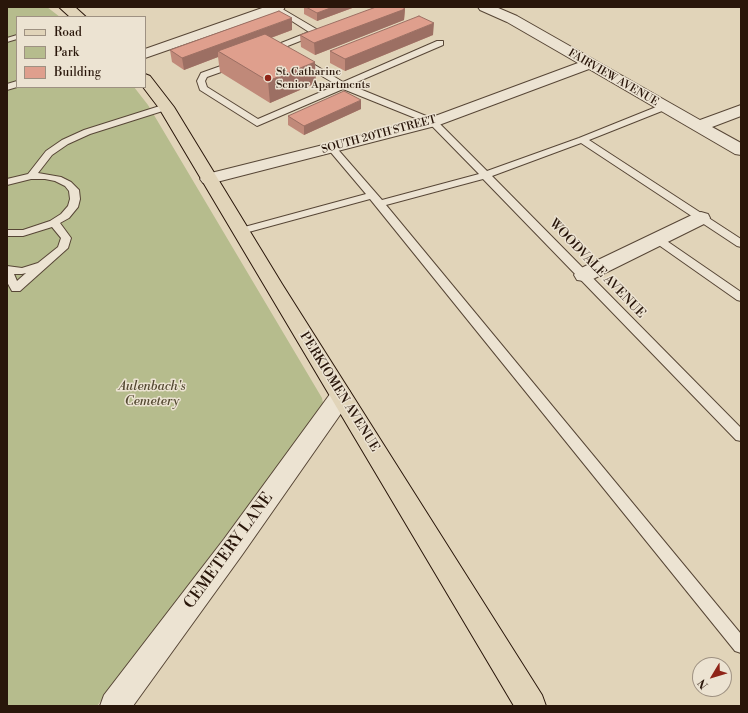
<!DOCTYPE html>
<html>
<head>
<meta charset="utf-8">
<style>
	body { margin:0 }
	#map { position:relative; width:748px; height:713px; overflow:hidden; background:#e1d4b9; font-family:"Libre Bodoni",serif }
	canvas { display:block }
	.frame { position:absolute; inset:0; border:8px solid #29160a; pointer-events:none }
	.legend { position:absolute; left:16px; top:16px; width:130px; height:72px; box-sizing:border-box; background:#ece3d2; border:1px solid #9e9182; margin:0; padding:5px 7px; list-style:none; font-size:12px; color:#29160a }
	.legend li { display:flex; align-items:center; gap:8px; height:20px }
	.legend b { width:20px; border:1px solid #9e9182 }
	.north { position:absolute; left:692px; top:657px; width:40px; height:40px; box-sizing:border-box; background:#ece3d2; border:1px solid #9e9182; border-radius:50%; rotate:232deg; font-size:11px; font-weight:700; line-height:16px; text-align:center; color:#29160a }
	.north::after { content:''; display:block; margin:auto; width:14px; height:18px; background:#8f2418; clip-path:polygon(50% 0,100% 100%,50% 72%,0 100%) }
</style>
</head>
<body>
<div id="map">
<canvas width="748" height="713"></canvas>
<div class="frame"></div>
<ul class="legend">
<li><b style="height:5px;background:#e1d4b9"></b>Road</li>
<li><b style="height:11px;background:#b6bc8d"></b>Park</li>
<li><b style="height:11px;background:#df9f8d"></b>Building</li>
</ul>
<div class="north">N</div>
</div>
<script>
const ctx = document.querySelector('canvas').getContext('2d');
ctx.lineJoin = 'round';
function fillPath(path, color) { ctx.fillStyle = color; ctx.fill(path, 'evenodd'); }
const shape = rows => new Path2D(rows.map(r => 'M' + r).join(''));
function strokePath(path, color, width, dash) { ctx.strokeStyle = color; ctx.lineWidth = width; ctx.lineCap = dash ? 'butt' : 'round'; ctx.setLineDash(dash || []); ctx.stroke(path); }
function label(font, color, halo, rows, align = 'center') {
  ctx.font = font + ' "Libre Bodoni",serif'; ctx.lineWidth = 3; ctx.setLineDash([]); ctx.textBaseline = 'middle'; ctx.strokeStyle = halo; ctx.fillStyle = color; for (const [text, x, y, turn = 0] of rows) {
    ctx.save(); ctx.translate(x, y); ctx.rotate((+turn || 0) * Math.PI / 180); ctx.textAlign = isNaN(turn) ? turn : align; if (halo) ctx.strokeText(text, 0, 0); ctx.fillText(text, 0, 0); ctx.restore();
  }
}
fillPath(shape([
	[7,7,47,7,60,17,17,17,17,87,134,87,148,105,322,398,323,403,321,409,97,706,7,706]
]), '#b6bc8d');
const service = shape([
	[270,7,279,7,318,30,318,34,285,47,343,82,437,41,443,41,443,45,350,85,436,120,487,171,579,138,661,105,667,105,668,107,667,109,589,140,741,239,741,247,737,246,581,143,492,176,741,428,741,441,736,440,483,179,386,205,741,634,741,653,735,651,370,199,245,233,237,233,236,231,237,229,366,194,328,149,326,147,328,145,331,144,334,145,382,200,479,174,430,124,343,89,257,126,200,90,197,81,201,73,232,62,238,62,238,66,207,77,205,81,207,87,258,119,337,85,276,49,276,45,309,32,270,7],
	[17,35,17,39,7,42,7,38,17,35],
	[17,81,17,87,7,90,7,84,17,81],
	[166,104,170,107,169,109,90,134,68,144,52,155,38,173,61,177,71,182,79,190,80,199,78,207,69,218,60,223,71,238,68,248,20,291,12,291,7,282,7,266,22,268,38,263,58,247,61,238,52,227,23,236,7,236,7,230,23,230,50,221,61,214,68,206,70,199,69,191,65,186,55,181,45,179,31,179,7,185,7,179,28,174,46,151,62,140,84,130,166,104],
	[26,273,17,281,14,274,22,274,26,273],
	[657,236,661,237,741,292,741,301,737,300,653,241,652,239,657,236]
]);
const minor = shape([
	[265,7,285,7,283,10,145,58,145,49,265,7],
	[478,7,496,7,517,16,700,120,741,105,741,116,712,127,741,143,741,155,735,154,589,69,439,125,209,184,203,183,200,179,203,175,427,119,578,63,507,22,480,10,478,7],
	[701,212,708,214,710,218,708,222,591,280,584,281,577,280,574,275,577,270,694,214,701,212],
	[341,388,349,390,352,396,349,402,242,555,133,706,100,706,104,695,224,539,333,390,341,388]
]);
const primary = shape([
	[59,7,75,7,86,17,70,17,59,7],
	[145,74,150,76,174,107,282,284,542,695,546,706,514,706,159,108,143,87,145,87,145,74]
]);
strokePath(service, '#574636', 2);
strokePath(minor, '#574636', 2);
strokePath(primary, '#29160a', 2);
fillPath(service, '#ece3d2');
fillPath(minor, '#ece3d2');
fillPath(primary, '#e1d4b9');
fillPath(shape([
	[304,7,355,7,317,21,304,14],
	[405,9,404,20,315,55,301,47,300,35],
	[292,30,271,38,316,83,270,103,220,72,218,57,184,70,172,62,170,50],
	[433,35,345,71,330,63,330,51],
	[361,109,304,135,288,125,288,116]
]), '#c08979');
fillPath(shape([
	[333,7,355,7,317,21,317,13],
	[405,9,404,20,315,55,314,43],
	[292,18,292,30,224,55,218,51,218,57,184,70,182,58],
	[434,23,433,35,345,71,345,59],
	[315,62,316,83,270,103,268,81],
	[361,100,361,109,304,135,304,126]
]), '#9c6f63');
const building = shape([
	[306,7,333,7,317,13,306,7],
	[376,7,402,7,405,9,314,43,300,35,376,7],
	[279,11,292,18,182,58,170,50,279,11],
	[419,16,434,23,345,59,330,51,419,16],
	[265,34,315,62,268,81,218,51,265,34],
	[344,91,361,100,304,126,288,116,344,91]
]);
fillPath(building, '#df9f8d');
strokePath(building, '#9c6f63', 1);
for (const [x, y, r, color] of [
	[268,78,4,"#8f2418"]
]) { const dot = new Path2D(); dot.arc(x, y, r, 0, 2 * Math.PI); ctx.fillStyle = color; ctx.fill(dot); strokePath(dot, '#ece3d2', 1.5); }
label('11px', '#29160a', '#ece3d2', [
	["St. Catharine",276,72],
	["Senior Apartments",276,85]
], 'left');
label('11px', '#29160a', '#ece3d2', [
	["FAIRVIEW AVENUE",613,78,30],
	["SOUTH 20TH STREET",379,135,-15]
]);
label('13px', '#29160a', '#ece3d2', [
	["WOODVALE AVENUE",597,269,46],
	["PERKIOMEN AVENUE",339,392,58]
]);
label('italic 13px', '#534831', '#ece3d2', [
	["Aulenbach's",152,387],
	["Cemetery",152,402]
]);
label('16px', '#29160a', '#ece3d2', [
	["CEMETERY LANE",229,551,-54]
]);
</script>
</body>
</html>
